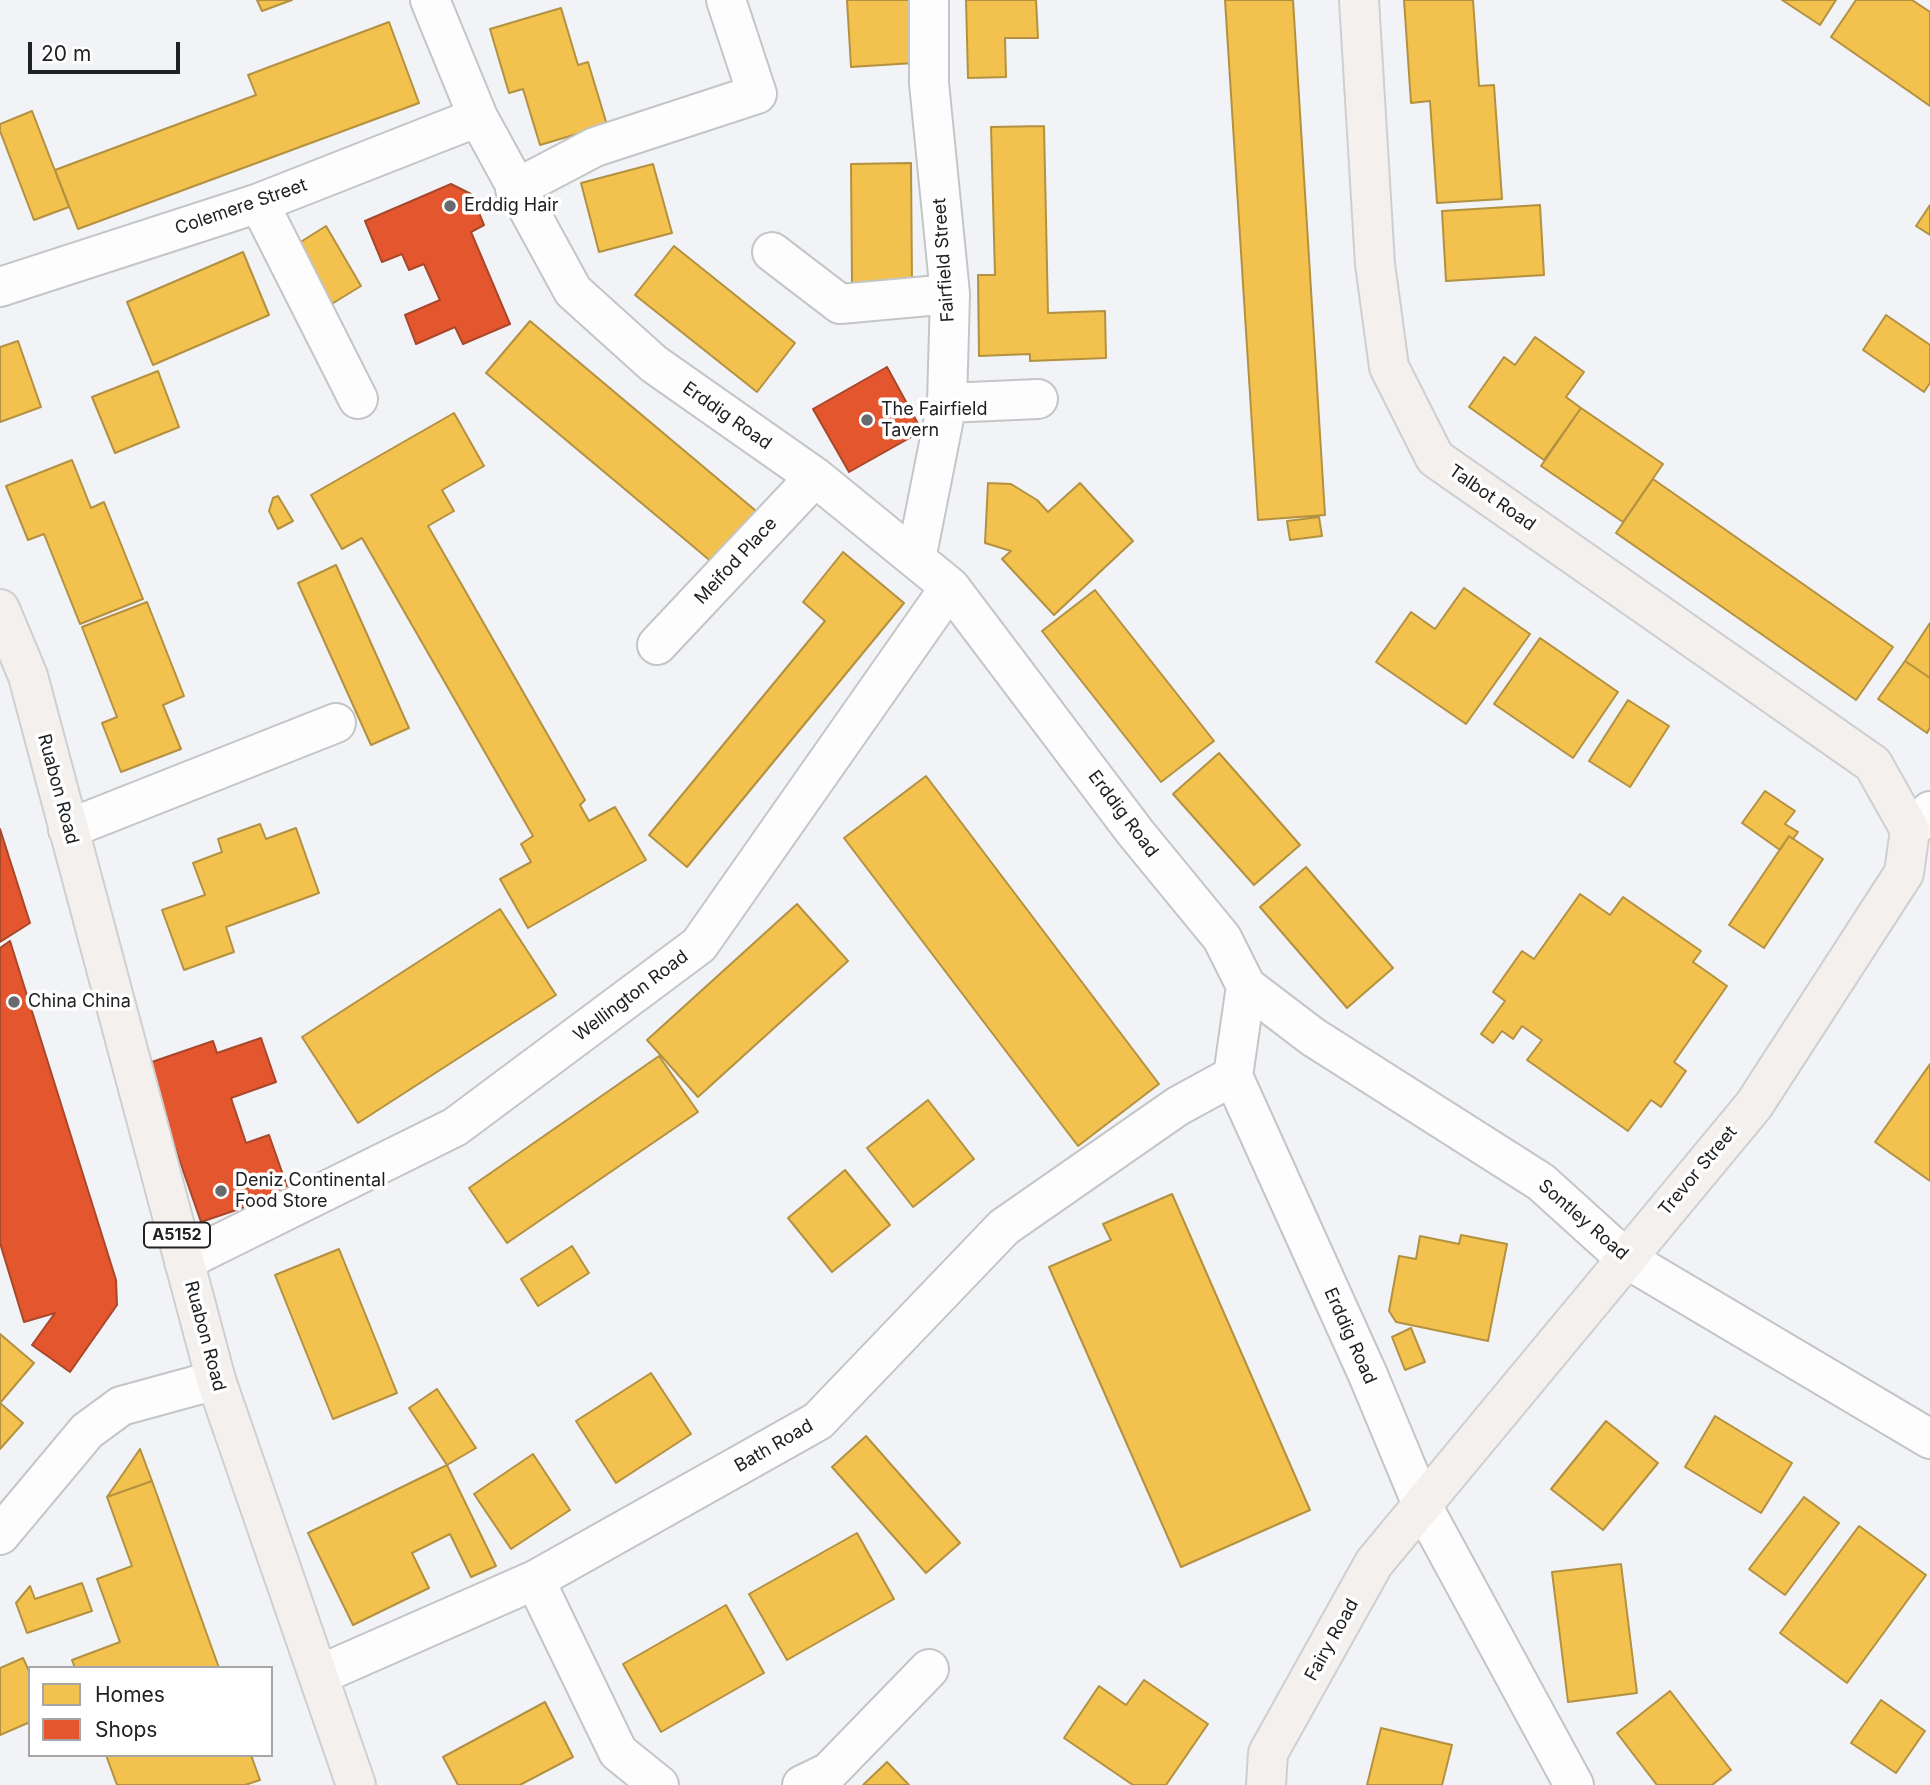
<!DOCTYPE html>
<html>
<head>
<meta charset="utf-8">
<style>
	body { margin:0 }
	#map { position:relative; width:1930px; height:1785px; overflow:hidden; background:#f1f3f6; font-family:Inter,sans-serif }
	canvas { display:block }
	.legend { position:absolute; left:28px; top:1666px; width:245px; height:91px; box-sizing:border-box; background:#fff; border:2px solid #a6a6a7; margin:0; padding:9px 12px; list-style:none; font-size:21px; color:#202123 }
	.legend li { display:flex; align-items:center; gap:14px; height:35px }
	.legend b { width:35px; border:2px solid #a6a6a7 }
	.scale { position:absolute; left:28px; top:42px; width:152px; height:32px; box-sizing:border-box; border:4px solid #202123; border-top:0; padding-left:9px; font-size:21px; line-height:24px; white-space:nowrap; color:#202123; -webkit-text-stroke:5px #fff; paint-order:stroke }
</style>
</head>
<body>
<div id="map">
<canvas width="1930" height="1785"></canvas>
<ul class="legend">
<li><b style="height:19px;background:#f2c14e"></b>Homes</li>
<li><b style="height:19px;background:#e4572e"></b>Shops</li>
</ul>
<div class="scale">20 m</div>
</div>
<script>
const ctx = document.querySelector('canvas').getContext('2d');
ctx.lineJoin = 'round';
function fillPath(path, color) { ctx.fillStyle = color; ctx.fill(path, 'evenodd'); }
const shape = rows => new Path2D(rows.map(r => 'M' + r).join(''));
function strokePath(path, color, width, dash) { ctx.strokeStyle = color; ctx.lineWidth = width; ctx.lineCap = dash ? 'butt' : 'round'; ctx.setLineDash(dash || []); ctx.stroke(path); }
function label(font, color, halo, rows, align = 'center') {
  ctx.font = font + ' Inter,sans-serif'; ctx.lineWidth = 7; ctx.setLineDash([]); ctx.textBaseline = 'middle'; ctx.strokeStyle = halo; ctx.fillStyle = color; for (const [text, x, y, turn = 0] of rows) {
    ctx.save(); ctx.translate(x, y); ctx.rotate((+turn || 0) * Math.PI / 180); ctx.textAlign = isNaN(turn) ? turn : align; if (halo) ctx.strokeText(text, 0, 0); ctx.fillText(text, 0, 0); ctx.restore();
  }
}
const homes = shape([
	[257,0,292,0,262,11,257,0],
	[847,0,910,0,914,63,851,67,847,0],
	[966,0,1036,0,1038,38,1005,38,1006,77,968,78,966,0],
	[1225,0,1293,0,1325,515,1258,520,1225,0],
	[1404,0,1473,0,1479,86,1494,85,1502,199,1437,203,1430,101,1411,103,1404,0],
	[1782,0,1836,0,1820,25,1782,0],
	[1856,0,1912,0,1930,12,1930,106,1831,37,1856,0],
	[561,8,578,65,588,62,607,125,540,145,523,89,509,93,490,29,561,8],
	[389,22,419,103,78,229,55,170,256,95,248,75,389,22],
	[32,111,69,207,34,220,0,131,0,124,32,111],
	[1044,126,1048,313,1105,311,1106,358,1030,361,1030,354,979,356,978,275,995,275,991,127,1044,126],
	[911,163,912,283,852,284,851,164,911,163],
	[653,164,672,233,599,252,581,183,653,164],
	[1540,205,1544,275,1446,281,1442,211,1540,205],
	[1930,205,1930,235,1916,226,1930,205],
	[326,226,361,286,330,305,294,246,326,226],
	[674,246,795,343,757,392,635,295,674,246],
	[243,252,269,315,153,365,127,302,243,252],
	[1886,315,1930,345,1930,383,1924,392,1863,350,1886,315],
	[530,321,762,516,719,568,486,373,530,321],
	[1535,337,1584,372,1566,397,1581,408,1544,460,1469,407,1504,357,1515,365,1535,337],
	[18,341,41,407,0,422,0,347,18,341],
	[158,371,179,427,115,453,92,397,158,371],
	[1581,408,1663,464,1623,522,1541,466,1581,408],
	[454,413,484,466,442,490,454,511,428,526,585,800,580,805,589,821,615,807,646,860,528,928,500,879,531,862,521,844,533,836,362,538,342,549,311,495,454,413],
	[72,460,91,508,104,502,143,599,80,624,44,534,28,540,6,486,72,460],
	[1653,479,1893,647,1856,700,1616,533,1653,479],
	[988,483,1011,484,1037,500,1048,512,1080,483,1133,541,1054,615,1002,559,1011,551,985,543,988,483],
	[278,496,293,521,278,529,269,511,273,498,278,496],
	[1319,517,1322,536,1290,540,1287,521,1319,517],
	[843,552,904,603,687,867,649,835,825,621,803,602,843,552],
	[336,565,409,728,371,745,298,583,336,565],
	[1464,588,1530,634,1466,724,1376,662,1411,612,1435,629,1464,588],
	[1095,590,1214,741,1161,782,1042,631,1095,590],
	[147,602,184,696,163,705,181,749,121,772,102,723,117,717,82,627,147,602],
	[1930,623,1930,678,1905,661,1930,623],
	[1540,638,1618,692,1573,758,1494,704,1540,638],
	[1905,661,1930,678,1930,727,1927,733,1878,699,1905,661],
	[1628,700,1669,726,1630,787,1589,761,1628,700],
	[1219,753,1300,845,1254,885,1173,794,1219,753],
	[926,776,1159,1084,1078,1146,844,838,926,776],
	[1765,791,1795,811,1785,824,1798,832,1793,839,1789,836,1780,850,1742,823,1765,791],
	[260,824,266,839,296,828,319,893,226,927,234,952,184,970,162,910,205,895,193,863,222,852,218,839,260,824],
	[1789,836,1823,859,1764,948,1729,925,1789,836],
	[1306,867,1393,968,1347,1008,1260,907,1306,867],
	[1580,894,1610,915,1623,897,1701,951,1693,962,1727,986,1674,1062,1686,1071,1661,1107,1651,1100,1628,1131,1527,1060,1542,1040,1522,1026,1513,1039,1502,1031,1493,1043,1481,1034,1505,1001,1493,992,1522,951,1534,959,1580,894],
	[797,904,848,961,698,1097,647,1040,797,904],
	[500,909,556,995,358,1123,302,1037,500,909],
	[659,1056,698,1112,507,1243,469,1188,659,1056],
	[1930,1064,1930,1181,1875,1142,1930,1064],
	[928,1100,974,1159,913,1207,867,1148,928,1100],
	[845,1170,890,1225,832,1272,788,1218,845,1170],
	[1172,1194,1310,1510,1181,1567,1049,1267,1111,1240,1103,1224,1172,1194],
	[1461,1235,1507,1244,1488,1341,1396,1322,1389,1311,1399,1256,1416,1259,1420,1236,1459,1244,1461,1235],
	[572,1246,589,1273,538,1306,521,1279,572,1246],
	[339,1249,397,1393,333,1419,275,1275,339,1249],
	[1411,1328,1425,1362,1405,1370,1392,1337,1411,1328],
	[0,1334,34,1363,0,1403,23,1423,0,1449,0,1334],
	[651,1373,691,1434,616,1483,576,1421,651,1373],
	[437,1389,476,1448,447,1465,409,1408,437,1389],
	[1715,1416,1792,1463,1761,1513,1685,1467,1715,1416],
	[1606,1421,1658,1463,1603,1530,1551,1489,1606,1421],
	[866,1436,960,1543,926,1573,832,1467,866,1436],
	[140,1449,152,1481,107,1497,140,1449],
	[533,1454,570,1510,511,1549,474,1494,533,1454],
	[447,1465,496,1566,471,1577,450,1534,412,1553,429,1588,353,1625,308,1533,447,1465],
	[152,1481,219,1668,75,1668,72,1660,120,1642,97,1579,132,1566,107,1497,152,1481],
	[1804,1497,1839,1523,1785,1595,1749,1569,1804,1497],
	[1859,1526,1926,1575,1847,1683,1780,1633,1859,1526],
	[857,1533,894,1599,787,1660,749,1594,857,1533],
	[1621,1564,1637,1693,1568,1702,1552,1572,1621,1564],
	[82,1583,92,1611,27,1633,16,1603,30,1586,35,1599,82,1583],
	[726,1605,764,1673,661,1732,623,1664,726,1605],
	[23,1658,30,1673,30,1722,0,1735,0,1668,23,1658],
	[1144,1680,1208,1724,1166,1785,1133,1785,1064,1738,1099,1686,1126,1705,1144,1680],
	[1670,1691,1731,1770,1712,1785,1657,1785,1617,1733,1670,1691],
	[1881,1700,1925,1731,1896,1773,1851,1743,1881,1700],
	[545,1702,573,1757,520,1785,458,1785,443,1757,545,1702],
	[1381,1728,1452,1745,1442,1785,1367,1785,1381,1728],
	[106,1755,251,1755,260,1780,245,1785,117,1785,106,1755],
	[887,1762,909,1785,863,1785,887,1762]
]);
fillPath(homes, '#f2c14e');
strokePath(homes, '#b39141', 2);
const shops = shape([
	[451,184,471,194,484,225,471,232,510,324,463,344,455,327,416,344,405,315,440,300,424,264,409,270,402,254,382,262,365,221,451,184],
	[887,367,922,431,849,472,813,409,887,367],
	[0,829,30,923,0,942,0,829],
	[10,941,116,1280,117,1305,70,1372,32,1345,55,1313,24,1322,0,1243,0,948,10,941],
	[261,1038,276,1082,231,1098,246,1143,269,1135,289,1192,201,1222,146,1064,213,1041,217,1053,261,1038]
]);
fillPath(shops, '#e4572e');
strokePath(shops, '#a9472b', 2);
const minor = shape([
	[430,0,478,117,573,291,654,364,815,477,950,587,1135,832,1222,938,1246,986,1233,1076,1368,1375,1423,1507,1574,1785],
	[515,189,595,147,757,94,726,0],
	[259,203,358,399],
	[772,252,840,304,950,294],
	[0,287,259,203,478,117],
	[947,403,1038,399],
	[916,559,947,403,950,294,929,83,929,0],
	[657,645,815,477],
	[68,829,336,723],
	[1910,830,1930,811],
	[1246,986,1313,1037,1541,1182,1625,1258,1930,1439],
	[184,1261,455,1127,699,945,950,587],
	[0,1535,87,1431,121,1406,216,1380],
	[535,1580,618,1752,659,1785],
	[319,1675,535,1580,818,1421,1004,1227,1178,1106,1233,1076],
	[802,1785,829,1772,929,1669]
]);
const major = shape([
	[0,609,28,676,216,1380,356,1785],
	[1266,1785,1268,1753,1374,1563,1754,1105,1904,873,1910,830,1873,764,1435,458,1389,367,1375,264,1359,0]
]);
strokePath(minor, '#c3c5c7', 42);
strokePath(major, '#cecfd0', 42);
strokePath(minor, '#fdfdfe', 38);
strokePath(major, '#f4f0ee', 38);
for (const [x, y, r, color] of [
	[450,206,7,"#696a6d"],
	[867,420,7,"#696a6d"],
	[14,1002,7,"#696a6d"],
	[221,1191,7,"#696a6d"]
]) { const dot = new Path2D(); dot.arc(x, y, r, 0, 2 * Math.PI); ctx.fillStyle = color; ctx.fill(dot); strokePath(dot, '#fff', 2.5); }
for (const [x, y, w] of [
	[177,1235,66]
]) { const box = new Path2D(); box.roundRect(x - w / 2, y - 12.5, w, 25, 5); ctx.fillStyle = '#fff'; ctx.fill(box); strokePath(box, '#202123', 2); }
label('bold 16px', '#202123', null, [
	["A5152",177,1235]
]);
label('18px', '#202123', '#fff', [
	["Erddig Hair",464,206],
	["The Fairfield",881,410],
	["Tavern",881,431],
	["China China",28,1002],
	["Deniz Continental",235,1181],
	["Food Store",235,1202]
], 'left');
label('18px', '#202123', '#fff', [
	["Colemere Street",241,207,-19],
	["Fairfield Street",944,260,-94],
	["Erddig Road",727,416,35],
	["Talbot Road",1492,498,35],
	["Meifod Place",736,561,-47],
	["Ruabon Road",58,789,75],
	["Erddig Road",1123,814,53],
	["Wellington Road",631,996,-37],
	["Trevor Street",1698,1171,-50],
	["Sontley Road",1583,1220,41],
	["Ruabon Road",205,1336,75],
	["Erddig Road",1350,1336,66],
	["Bath Road",774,1446,-30],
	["Fairy Road",1332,1640,-61]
]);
</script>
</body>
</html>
